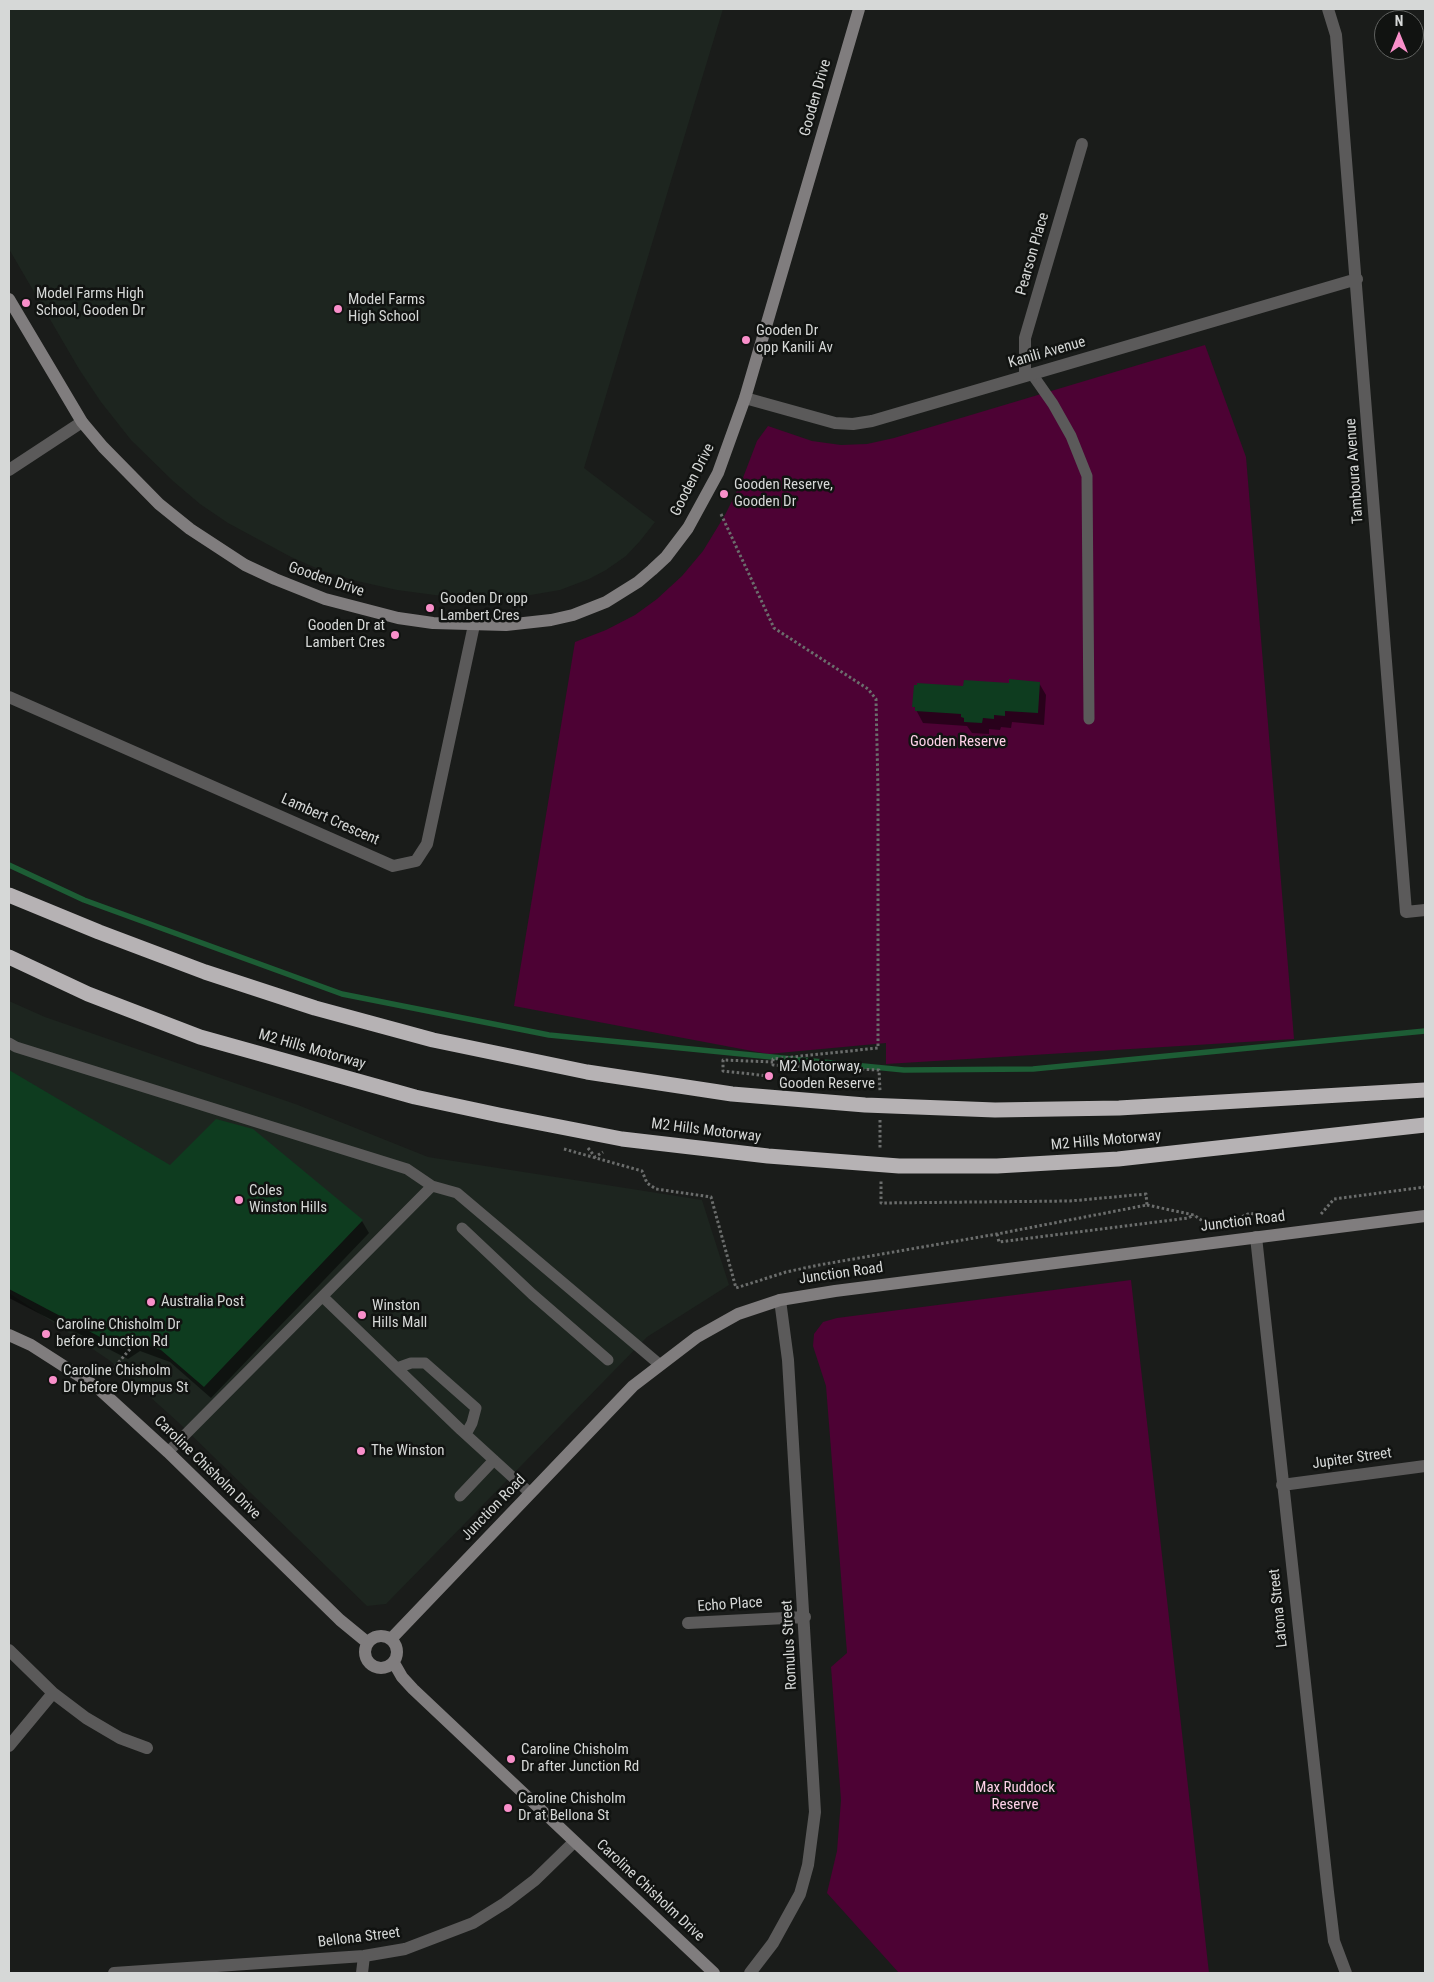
<!DOCTYPE html>
<html>
<head>
<meta charset="utf-8">
<style>
	body { margin:0 }
	#map { position:relative; width:1434px; height:1982px; overflow:hidden; background:#1a1c1a; font-family:"Roboto Condensed",sans-serif }
	canvas { display:block }
	.frame { position:absolute; inset:0; border:10px solid #d6d8d7; pointer-events:none }
	.north { position:absolute; left:1374px; top:10px; width:50px; height:50px; box-sizing:border-box; background:#111311; border:1px solid #606260; border-radius:50%; rotate:0deg; font-size:14px; font-weight:700; line-height:20px; text-align:center; color:#d6d8d7 }
	.north::after { content:''; display:block; margin:auto; width:18px; height:22px; background:#f98fca; clip-path:polygon(50% 0,100% 100%,50% 72%,0 100%) }
</style>
</head>
<body>
<div id="map">
<canvas width="1434" height="1982"></canvas>
<div class="frame"></div>
<div class="north">N</div>
</div>
<script>
const ctx = document.querySelector('canvas').getContext('2d');
ctx.lineJoin = 'round';
function fillPath(path, color) { ctx.fillStyle = color; ctx.fill(path, 'evenodd'); }
const shape = rows => new Path2D(rows.map(r => 'M' + r).join(''));
function strokePath(path, color, width, dash) { ctx.strokeStyle = color; ctx.lineWidth = width; ctx.lineCap = dash ? 'butt' : 'round'; ctx.setLineDash(dash || []); ctx.stroke(path); }
function label(font, color, halo, rows, align = 'center') {
  ctx.font = font + ' "Roboto Condensed",sans-serif'; ctx.lineWidth = 5; ctx.setLineDash([]); ctx.textBaseline = 'middle'; ctx.strokeStyle = halo; ctx.fillStyle = color; for (const [text, x, y, turn = 0] of rows) {
    ctx.save(); ctx.translate(x, y); ctx.rotate((+turn || 0) * Math.PI / 180); ctx.textAlign = isNaN(turn) ? turn : align; if (halo) ctx.strokeText(text, 0, 0); ctx.fillText(text, 0, 0); ctx.restore();
  }
}
fillPath(shape([
	[9,9,723,9,584,468,655,522,640,541,626,556,606,570,589,579,560,590,519,597,480,599,442,596,397,590,357,581,323,571,291,557,228,523,200,504,173,481,131,440,101,402,79,369,9,249],
	[9,1001,45,1017,298,1105,428,1157,702,1200,729,1285,647,1337,386,1604,367,1606,179,1423,109,1360,9,1293]
]), '#1d251f');
fillPath(shape([
	[1205,345,1246,457,1294,1039,886,1064,886,1043,768,1054,514,1006,575,642,606,630,635,615,657,599,682,576,703,551,725,515,741,483,757,441,768,426,812,441,841,445,867,444,894,438],
	[1131,1280,1209,1973,899,1973,827,1893,837,1851,841,1800,831,1667,847,1653,826,1386,813,1346,814,1334,823,1322,837,1318]
]), '#4d0234');
fillPath(shape([
	[1039,683,1046,695,1044,725,1012,722,1011,728,1001,727,1000,730,989,729,989,734,972,733,967,726,923,723,914,706,964,687],
	[9,1072,170,1166,253,1131,362,1221,369,1233,211,1398,170,1362,140,1351,128,1359,9,1298]
]), '#0007');
strokePath(shape([
	[9,865,84,900,342,994,549,1035,904,1070,1033,1069,1425,1031]
]), '#1d5d35', 5.5);
fillPath(shape([
	[1009,679,1040,682,1038,713,1005,711,1005,716,994,715,994,719,983,718,982,723,964,722,964,718,961,717,961,714,915,711,915,707,912,707,914,685,917,685,917,683,963,686,964,680,1009,683],
	[9,1070,170,1165,216,1119,253,1129,363,1220,204,1387,161,1350,133,1340,121,1348,9,1289]
]), '#0e3c1f');
strokePath(shape([
	[721,514,774,628,868,689,876,699,878,790,878,1048,773,1059,773,1065,879,1070,880,1091],
	[769,1076,723,1071,723,1060,773,1062],
	[880,1120,880,1148],
	[588,1148,595,1157,603,1152],
	[564,1149,642,1171,647,1183,656,1189,711,1197,736,1288,786,1272,819,1265,997,1234,1147,1205,1146,1194,1070,1201,881,1203,881,1180],
	[1147,1205,1194,1215,1207,1224,1235,1220,1250,1213,1273,1219],
	[1321,1214,1334,1199,1425,1187],
	[997,1234,999,1242,1188,1218,1194,1215],
	[112,1370,137,1341]
]), '#6b6d6c', 3, [2.5, 2.5]);
strokePath(shape([
	[1032,374,1053,404,1071,436,1087,476,1089,719],
	[9,1043,16,1047,407,1169,432,1186],
	[462,1228,532,1294,608,1360],
	[323,1297,461,1430,530,1493],
	[397,1368,411,1363,425,1363,476,1408,472,1423,466,1434],
	[168,1452,432,1186,457,1193,659,1364],
	[460,1496,494,1460]
]), '#5b5a5a', 11);
strokePath(shape([
	[1328,9,1336,35,1406,912,1425,910],
	[1025,376,1025,338,1082,144],
	[745,398,835,423,853,424,872,421,1357,279],
	[9,470,82,422],
	[9,697,393,866,416,861,427,844,474,625],
	[1256,1237,1328,1892,1334,1941,1346,1973],
	[1282,1485,1425,1466],
	[688,1623,805,1617],
	[9,1650,53,1693,86,1718,120,1738,147,1748],
	[9,1746,53,1693],
	[114,1973,364,1956,405,1949,473,1923,505,1903,535,1880,574,1842],
	[362,1973,364,1956],
	[750,1973,773,1943,800,1894,808,1865,815,1812,788,1360,780,1300]
]), '#5b5a5a', 12);
strokePath(shape([
	[9,299,82,422,103,447,159,504,190,529,245,565,275,579,325,599,398,618,433,623,506,625,551,620,573,615,606,602,638,582,652,570,666,557,688,528,718,473,745,398,859,9],
	[9,1335,31,1345,98,1388,168,1452,340,1620,368,1643],
	'365 1652a16 16 0 1 1 32 0a16 16 0 1 1-32 0Z',
	[391,1639,633,1386,697,1337,738,1314,780,1300,835,1291,1425,1216],
	[394,1663,402,1677,413,1689,714,1973]
]), '#807d7e', 12);
strokePath(shape([
	[9,895,99,932,205,972,315,1008,433,1040,587,1072,732,1094,865,1105,995,1110,1119,1108,1425,1090],
	[9,957,88,994,200,1037,415,1097,499,1115,622,1139,768,1156,899,1166,997,1166,1118,1159,1425,1125]
]), '#b6b2b4', 15);
for (const [x, y, r, color] of [
	[26,303,5,"#f98fca"],
	[338,309,5,"#f98fca"],
	[746,340,5,"#f98fca"],
	[724,494,5,"#f98fca"],
	[430,608,5,"#f98fca"],
	[395,635,5,"#f98fca"],
	[769,1076,5,"#f98fca"],
	[239,1200,5,"#f98fca"],
	[151,1302,5,"#f98fca"],
	[362,1315,5,"#f98fca"],
	[46,1334,5,"#f98fca"],
	[53,1380,5,"#f98fca"],
	[361,1451,5,"#f98fca"],
	[511,1759,5,"#f98fca"],
	[508,1808,5,"#f98fca"]
]) { const dot = new Path2D(); dot.arc(x, y, r, 0, 2 * Math.PI); ctx.fillStyle = color; ctx.fill(dot); strokePath(dot, '#111311', 2); }
label('15px', '#d6d8d7', '#111311', [
	["Gooden Drive",816,98,-74],
	["Pearson Place",1033,254,-74],
	["Kanili Avenue",1047,353,-16],
	["Tamboura Avenue",1355,471,-94],
	["Gooden Drive",693,480,-63],
	["Gooden Drive",326,580,19],
	["Lambert Crescent",330,820,24],
	["M2 Hills Motorway",312,1050,16],
	["M2 Hills Motorway",706,1131,7],
	["M2 Hills Motorway",1106,1141,-5],
	["Junction Road",1243,1222,-7],
	["Junction Road",841,1274,-8],
	["Jupiter Street",1352,1459,-8],
	["Caroline Chisholm Drive",207,1468,44],
	["Junction Road",494,1508,-46],
	["Echo Place",730,1605,-4],
	["Latona Street",1279,1608,-96],
	["Romulus Street",790,1645,-93],
	["Caroline Chisholm Drive",650,1891,43],
	["Bellona Street",359,1938,-7]
]);
label('15px', '#d6d8d7', '#111311', [
	["Model Farms High",36,294],
	["School, Gooden Dr",36,311],
	["Model Farms",348,300],
	["High School",348,317],
	["Gooden Dr",756,331],
	["opp Kanili Av",756,348],
	["Gooden Reserve,",734,485],
	["Gooden Dr",734,502],
	["Gooden Dr opp",440,599],
	["Lambert Cres",440,616],
	["Gooden Dr at",385,626,"right"],
	["Lambert Cres",385,643,"right"],
	["M2 Motorway,",779,1067],
	["Gooden Reserve",779,1084],
	["Coles",249,1191],
	["Winston Hills",249,1208],
	["Australia Post",161,1302],
	["Winston",372,1306],
	["Hills Mall",372,1323],
	["Caroline Chisholm Dr",56,1325],
	["before Junction Rd",56,1342],
	["Caroline Chisholm",63,1371],
	["Dr before Olympus St",63,1388],
	["The Winston",371,1451],
	["Caroline Chisholm",521,1750],
	["Dr after Junction Rd",521,1767],
	["Caroline Chisholm",518,1799],
	["Dr at Bellona St",518,1816]
], 'left');
label('15px', '#fed1e8', '#111311', [
	["Gooden Reserve",958,742],
	["Max Ruddock",1015,1788],
	["Reserve",1015,1805]
]);
</script>
</body>
</html>
